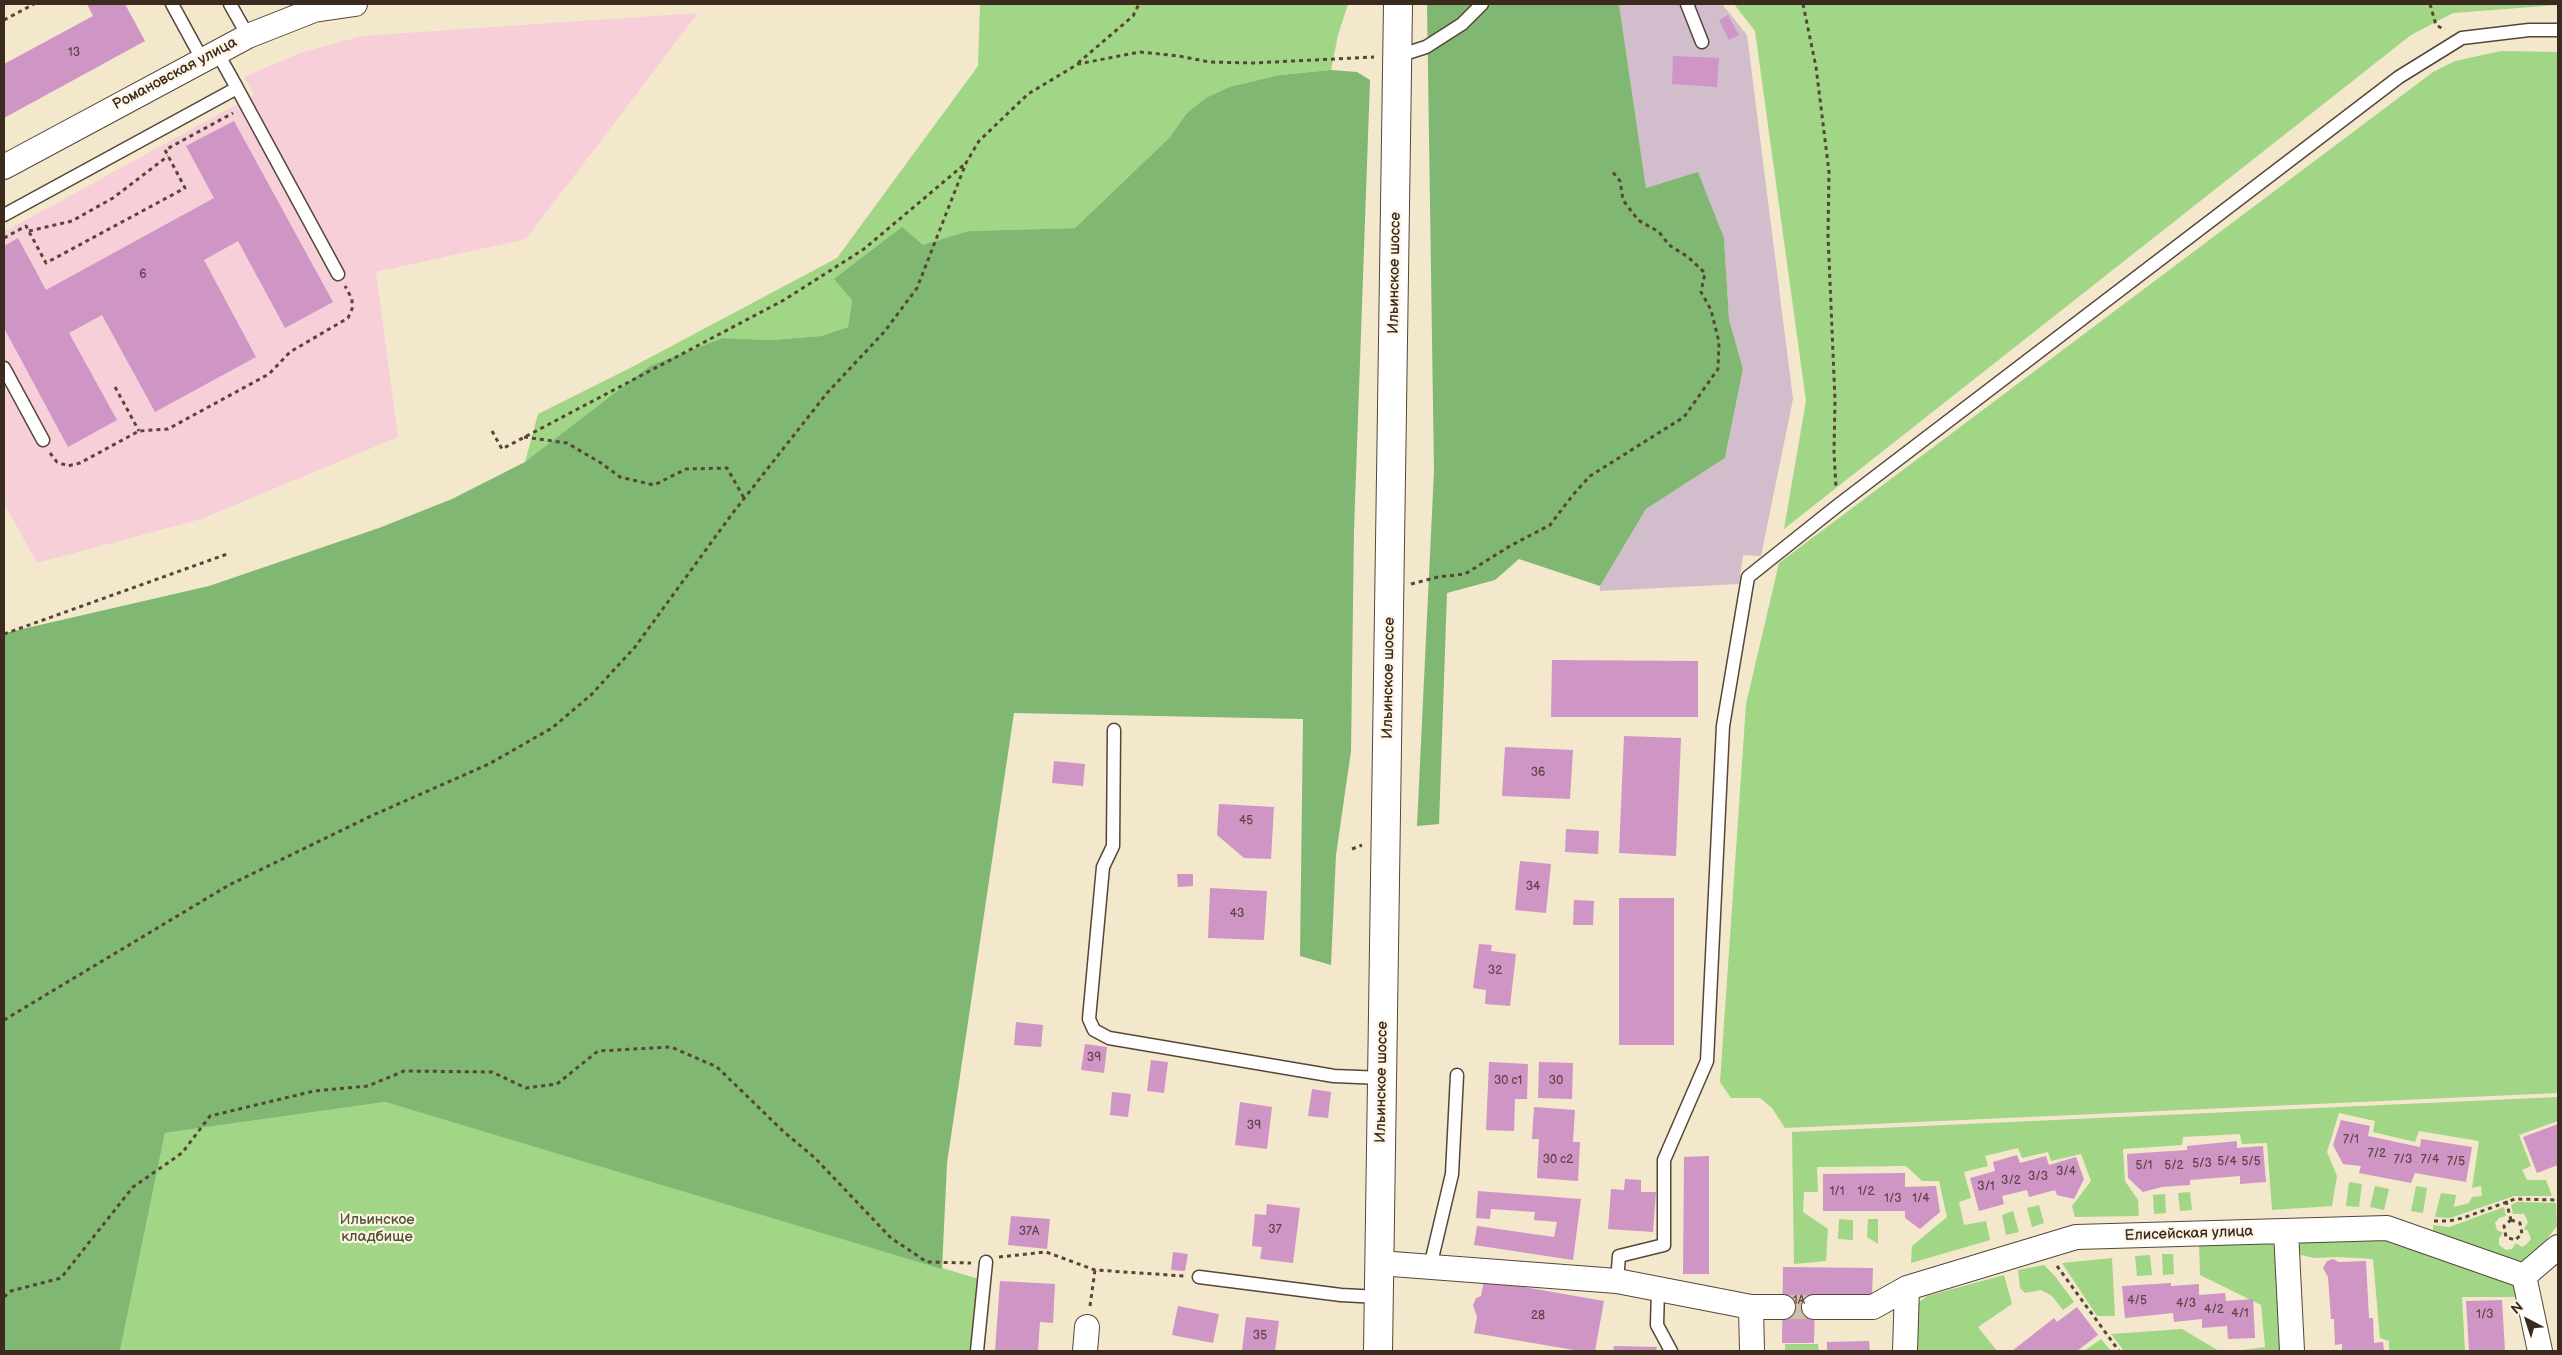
<!DOCTYPE html>
<html>
<head>
<meta charset="utf-8">
<style>
	body { margin:0 }
	#map { position:relative; width:2562px; height:1355px; overflow:hidden; background:#f3e7cc; font-family:"Balsamiq Sans",sans-serif }
	canvas { display:block }
	.frame { position:absolute; inset:0; border:5px solid #3b2a1e; pointer-events:none }
	.north { position:absolute; left:2502px; top:1295px; width:50px; height:50px; -webkit-text-stroke:4px #fcf5e5; paint-order:stroke; rotate:320deg; font-size:14px; font-weight:700; line-height:20px; text-align:center; color:#3b2a1e }
	.north::after { content:''; display:block; margin:auto; width:18px; height:22px; background:#3b2a1e; clip-path:polygon(50% 0,100% 100%,50% 72%,0 100%) }
</style>
</head>
<body>
<div id="map">
<canvas width="2562" height="1355"></canvas>
<div class="frame"></div>
<div class="north">N</div>
</div>
<script>
const ctx = document.querySelector('canvas').getContext('2d');
ctx.lineJoin = 'round';
function fillPath(path, color) { ctx.fillStyle = color; ctx.fill(path, 'evenodd'); }
const shape = rows => new Path2D(rows.map(r => 'M' + r).join(''));
function strokePath(path, color, width, dash) { ctx.strokeStyle = color; ctx.lineWidth = width; ctx.lineCap = dash ? 'butt' : 'round'; ctx.setLineDash(dash || []); ctx.stroke(path); }
function label(font, color, halo, rows, align = 'center') {
  ctx.font = font + ' "Balsamiq Sans",sans-serif'; ctx.lineWidth = 4.5; ctx.setLineDash([]); ctx.textBaseline = 'middle'; ctx.strokeStyle = halo; ctx.fillStyle = color; for (const [text, x, y, turn = 0] of rows) {
    ctx.save(); ctx.translate(x, y); ctx.rotate((+turn || 0) * Math.PI / 180); ctx.textAlign = isNaN(turn) ? turn : align; if (halo) ctx.strokeText(text, 0, 0); ctx.fillText(text, 0, 0); ctx.restore();
  }
}
fillPath(shape([
	[698,13,526,239,376,272,398,437,201,519,37,563,4,503,4,232,254,95,244,77,300,53,362,36]
]), '#f6cfd9');
fillPath(shape([
	[1619,4,1722,4,1747,35,1793,399,1761,556,1743,555,1739,584,1600,591,1600,586,1646,509,1725,458,1743,369,1729,319,1724,238,1698,173,1646,188]
]), '#d1bdcb');
fillPath(shape([
	[980,4,1348,4,1338,35,1331,70,1280,75,1186,114,1170,137,1075,228,970,231,923,246,852,300,848,327,821,336,771,340,723,338,525,462,538,414,634,366,837,258,978,66],
	[1734,4,2558,4,2558,5,2453,13,2411,35,1784,529,1806,401,1755,31],
	[2501,51,2558,52,2558,1093,1785,1128,1772,1108,1760,1098,1731,1098,1720,1082,1746,704,1779,563,2433,72,2455,61],
	[2558,1097,2558,1121,2519,1135,2531,1166,2522,1170,2527,1180,2546,1180,2552,1196,2514,1196,2450,1218,2435,1217,2441,1193,2456,1195,2454,1207,2469,1203,2472,1197,2482,1196,2481,1186,2472,1188,2479,1141,2419,1131,2415,1142,2373,1132,2375,1121,2339,1113,2327,1152,2337,1176,2332,1206,2272,1210,2267,1143,2242,1144,2240,1134,2183,1137,2182,1145,2123,1149,2125,1181,2138,1200,2139,1216,2075,1217,2072,1206,2091,1181,2081,1154,2051,1161,2048,1152,2022,1158,2018,1148,1985,1156,1988,1166,1964,1172,1971,1198,1959,1202,1964,1225,1986,1221,1990,1240,1911,1263,1912,1246,1947,1217,1939,1181,1922,1181,1906,1166,1817,1167,1818,1192,1804,1192,1803,1212,1828,1229,1826,1261,1794,1264,1792,1132],
	[385,1102,979,1279,971,1351,120,1351,165,1133],
	[2349,1182,2362,1184,2359,1207,2346,1206],
	[2375,1186,2389,1189,2384,1210,2370,1207],
	[2416,1186,2427,1188,2423,1213,2411,1211],
	[2190,1192,2192,1210,2180,1211,2178,1193],
	[2165,1194,2166,1213,2154,1214,2153,1195],
	[2517,1202,2556,1203,2557,1226,2539,1249,2520,1263,2433,1233,2433,1225,2449,1227,2504,1207,2506,1216,2499,1218,2495,1223,2497,1230,2503,1233,2499,1238,2499,1245,2506,1250,2512,1249,2516,1243,2522,1247,2526,1245,2531,1239,2528,1231,2524,1229,2528,1222,2524,1214,2513,1214,2511,1205],
	[2039,1205,2044,1223,2032,1227,2027,1208],
	[2013,1211,2019,1232,2006,1235,2002,1215],
	[1839,1219,1853,1220,1853,1240,1838,1239],
	[1868,1219,1878,1219,1878,1244,1867,1237],
	[2342,1240,2383,1240,2513,1284,2519,1297,2462,1297,2465,1351,2389,1351,2389,1341,2380,1338,2373,1259,2338,1257,2314,1258,2297,1254,2300,1242],
	[2272,1243,2278,1252,2284,1351,2235,1351,2265,1347,2261,1305,2200,1275,2199,1244],
	[2173,1254,2174,1274,2163,1275,2162,1254],
	[2150,1255,2152,1275,2137,1276,2135,1256],
	[2112,1258,2115,1316,2097,1316,2062,1263],
	[2044,1265,2055,1276,2074,1302,2063,1310,2052,1296,2041,1290,2025,1293,2020,1288,2018,1270],
	[2004,1275,2012,1304,1978,1327,1997,1351,1911,1351,1918,1303,1927,1296],
	[2182,1329,2219,1351,2124,1351,2111,1334],
	[2101,1339,2111,1351,2084,1351],
	[1785,1344,1818,1344,1819,1351,1785,1351]
]), '#a1d686');
fillPath(shape([
	[1427,4,1619,4,1646,188,1698,172,1724,238,1729,319,1743,369,1725,458,1646,509,1600,586,1519,559,1495,580,1447,593,1439,824,1417,826,1434,471],
	[1331,70,1357,72,1370,80,1354,530,1351,751,1336,855,1331,965,1300,956,1303,719,1014,713,947,1163,942,1269,385,1102,165,1133,120,1351,4,1351,4,630,5,633,209,586,379,528,452,499,525,462,650,366,723,338,771,340,821,336,848,327,852,300,834,279,902,227,923,245,969,231,1075,228,1170,137,1186,114,1206,98,1230,87,1280,75]
]), '#80b773');
fillPath(shape([
	[87,4,125,4,145,41,4,118,4,64,93,16],
	[1728,15,1739,35,1729,40,1719,20],
	[1673,56,1719,58,1717,87,1672,84],
	[234,121,333,302,285,328,238,241,204,260,256,357,155,412,102,315,69,333,117,420,68,447,4,328,4,246,18,238,46,290,214,198,186,146],
	[1552,660,1698,661,1698,717,1551,717],
	[1624,736,1681,738,1676,856,1619,853],
	[1505,747,1573,750,1570,799,1502,796],
	[1054,761,1085,764,1083,786,1052,783],
	[1219,804,1274,807,1271,859,1244,858,1217,835],
	[1566,829,1599,831,1598,854,1565,852],
	[1520,861,1551,864,1546,913,1515,910],
	[1177,874,1193,874,1193,886,1178,887],
	[1210,888,1267,891,1264,940,1208,938],
	[1619,898,1674,898,1674,1045,1619,1045],
	[1574,900,1594,901,1593,925,1573,925],
	[1479,944,1492,945,1491,951,1516,954,1510,1006,1485,1004,1486,990,1473,988],
	[1016,1022,1043,1025,1041,1047,1014,1045],
	[1085,1044,1107,1047,1104,1073,1081,1070],
	[1151,1060,1168,1062,1164,1093,1147,1091],
	[1489,1062,1528,1064,1527,1099,1515,1099,1514,1131,1486,1130],
	[1539,1062,1573,1063,1572,1099,1538,1098],
	[1312,1089,1331,1092,1328,1118,1308,1116],
	[1112,1092,1131,1094,1128,1117,1110,1115],
	[1240,1102,1272,1107,1267,1149,1235,1145],
	[1534,1107,1575,1110,1573,1142,1580,1142,1578,1181,1537,1178,1539,1139,1532,1139],
	[2341,1120,2370,1126,2368,1136,2420,1147,2421,1139,2472,1147,2466,1182,2415,1173,2411,1183,2359,1173,2361,1166,2343,1164,2333,1145],
	[2558,1124,2558,1165,2537,1173,2523,1137],
	[2237,1141,2237,1148,2263,1146,2266,1182,2240,1184,2240,1176,2190,1180,2190,1185,2162,1187,2143,1192,2128,1178,2127,1154,2187,1150,2187,1146],
	[2017,1155,2020,1163,2046,1156,2049,1165,2076,1157,2084,1179,2074,1199,2057,1195,2055,1190,2029,1197,2027,1190,2002,1196,2004,1204,1979,1211,1970,1178,1995,1171,1993,1162],
	[1709,1156,1709,1274,1683,1274,1684,1157],
	[1905,1173,1905,1187,1936,1186,1940,1212,1920,1229,1905,1218,1905,1211,1823,1211,1823,1174],
	[1625,1179,1641,1180,1641,1192,1656,1192,1653,1232,1608,1229,1611,1189,1624,1190],
	[1478,1191,1581,1199,1573,1260,1474,1245,1477,1226,1554,1237,1557,1222,1534,1220,1535,1212,1491,1209,1490,1219,1476,1218],
	[1267,1204,1300,1208,1293,1263,1260,1259,1262,1247,1252,1246,1255,1214,1266,1215],
	[1011,1216,1050,1219,1047,1249,1008,1245],
	[1173,1252,1188,1254,1185,1271,1171,1270],
	[2333,1259,2339,1262,2366,1261,2369,1318,2373,1318,2374,1343,2383,1342,2384,1351,2342,1351,2342,1344,2335,1345,2334,1319,2331,1319,2328,1277,2323,1268,2327,1261],
	[1783,1267,1873,1268,1872,1296,1815,1295,1814,1343,1782,1343],
	[1484,1280,1604,1301,1595,1351,1580,1351,1474,1333,1477,1317,1473,1305,1476,1298,1481,1296],
	[1000,1281,1055,1284,1053,1323,1040,1322,1038,1351,995,1351],
	[2171,1283,2171,1286,2199,1284,2199,1295,2225,1293,2226,1301,2253,1299,2255,1338,2228,1339,2227,1326,2202,1328,2202,1319,2174,1322,2173,1313,2125,1318,2122,1286],
	[2502,1300,2505,1351,2469,1351,2466,1301],
	[1178,1306,1219,1314,1213,1343,1172,1335],
	[2077,1307,2098,1335,2077,1351,2012,1351,2054,1318,2057,1322],
	[1246,1317,1279,1321,1275,1351,1242,1351],
	[1869,1341,1870,1351,1827,1351,1827,1342],
	[1614,1346,1657,1347,1656,1351,1613,1351]
]), '#cf95c5');
strokePath(shape([
	[1783,1307,1814,1307]
]), '#cec1a9', 24, [24, 12]);
const lane = shape([
	[172,4,202,59],
	[230,4,248,36],
	[1687,4,1702,42],
	[1398,56,1426,47,1462,24,1482,4],
	[237,88,338,274],
	[4,215,237,88,217,52],
	[4,368,43,440],
	[1114,730,1113,846,1103,867,1089,1019,1094,1030,1109,1038,1334,1076,1383,1078],
	[1430,1267,1452,1174,1457,1075],
	[1199,1277,1341,1295,1379,1297],
	[1617,1281,1619,1256,1664,1245,1664,1160,1707,1061,1723,726,1748,577,1837,506,2399,77,2462,38,2529,30,2558,30],
	[1658,1289,1657,1325,1671,1351],
	[977,1351,986,1262]
]);
const street = shape([
	[4,167,248,36,314,10,355,4],
	[2286,1231,2292,1351],
	[1379,1263,1617,1281,1751,1307,1783,1307],
	[2524,1276,2540,1351],
	[1751,1307,1752,1351],
	[1814,1307,1873,1307,1907,1288,2076,1237,2387,1228,2524,1276,2558,1247],
	[1085,1351,1087,1327],
	[1905,1351,1907,1288]
]);
const secondary = shape([
	[1378,1351,1398,4]
]);
strokePath(lane, '#574638', 15);
strokePath(street, '#574638', 26);
strokePath(secondary, '#574638', 30);
strokePath(shape([
	[1803,4,1816,67,1829,172,1828,235,1835,400,1834,452,1836,488],
	[2430,4,2436,25,2445,30],
	[4,20,34,4],
	[1078,63,1133,16,1139,4],
	[29,231,72,221,113,198,168,156],
	[4,238,26,226,46,263,185,188,165,150,233,113],
	[115,387,139,431],
	[492,431,502,449,784,300,864,249,966,163],
	[524,437,567,443,601,463,620,477,654,485,686,469,727,468,744,498],
	[50,453,57,462,68,466,80,463,139,431,168,429,269,374,290,352,348,318,352,309,352,299,345,286],
	[1411,584,1438,577,1465,574,1510,546,1550,525,1572,496,1590,476,1684,417,1718,369,1719,342,1711,310,1701,292,1705,273,1688,257,1669,245,1659,232,1638,220,1623,200,1620,181,1611,170],
	[4,634,230,553],
	[1352,849,1362,845],
	[4,1020,229,885,371,816,489,764,552,728,591,695,635,647,732,514,827,393,885,331,917,288,966,163,979,141,1028,94,1078,64,1140,52,1179,56,1209,62,1253,63,1374,57],
	[2506,1201,2511,1220],
	[2511,1220,2520,1223,2522,1234,2515,1240,2506,1237,2504,1226,2511,1220],
	[2434,1221,2449,1221,2463,1218,2515,1199,2558,1200],
	[999,1257,1046,1252,1095,1270,1184,1276],
	[2057,1266,2119,1351],
	[4,1297,11,1291,61,1278,133,1187,182,1153,210,1116,314,1091,368,1086,404,1071,492,1072,526,1088,557,1084,598,1051,671,1047,717,1067,784,1132,815,1158,891,1238,927,1262,971,1263],
	[1090,1306,1095,1270]
]), '#574638', 3, [4, 4]);
strokePath(lane, '#fff', 12);
strokePath(street, '#fff', 24);
strokePath(secondary, '#fff', 28);
label('12px', '#604548', null, [
	["13",74,53],
	["6",143,275],
	["36",1538,773],
	["45",1246,821],
	["34",1533,887],
	["43",1237,914],
	["32",1495,971],
	["39",1094,1058],
	["30 с1",1508,1081],
	["30",1556,1081],
	["39",1254,1126],
	["7/1",2351,1140],
	["7/2",2377,1154],
	["30 с2",1558,1160],
	["7/3",2403,1160],
	["7/4",2430,1160],
	["5/4",2227,1162],
	["5/5",2251,1162],
	["7/5",2456,1162],
	["5/3",2202,1164],
	["5/1",2144,1166],
	["5/2",2174,1166],
	["3/4",2066,1172],
	["3/3",2038,1177],
	["3/2",2011,1181],
	["3/1",1986,1187],
	["1/1",1837,1192],
	["1/2",1866,1192],
	["1/3",1893,1199],
	["1/4",1921,1199],
	["37",1275,1230],
	["37А",1029,1232],
	["1А",1799,1301],
	["4/5",2137,1301],
	["4/3",2186,1304],
	["4/2",2214,1310],
	["4/1",2240,1314],
	["1/3",2485,1315],
	["28",1538,1316],
	["35",1260,1336]
]);
label('15px', '#3b2a1e', '#fcf5e5', [
	["Романовская улица",175,74,-28],
	["Ильинское шоссе",1395,273,-89],
	["Ильинское шоссе",1389,678,-89],
	["Ильинское шоссе",1382,1082,-89],
	["Елисейская улица",2189,1234,-2]
]);
label('15px', '#545538', '#fcf5e5', [
	["Ильинское",377,1220],
	["кладбище",377,1237]
]);
</script>
</body>
</html>
